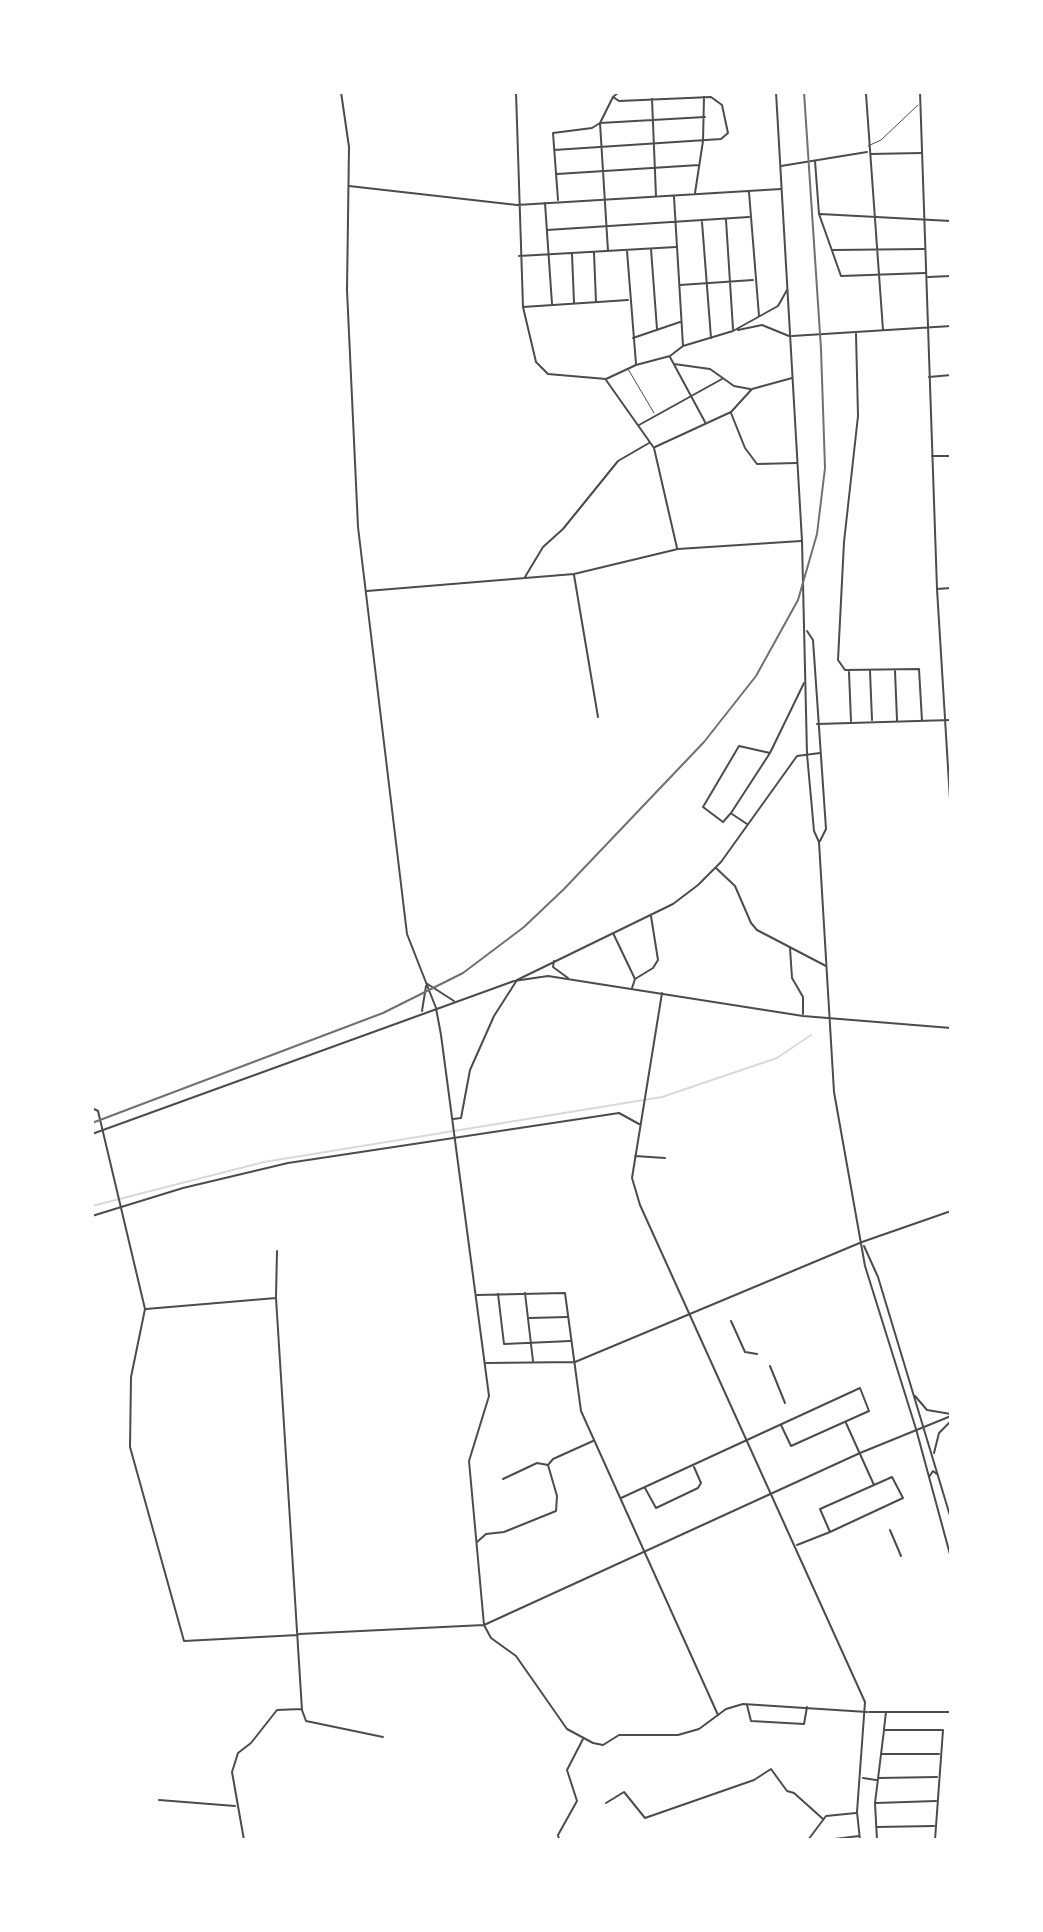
<!DOCTYPE html>
<html>
<head>
<meta charset="utf-8">
<style>
	body { margin:0 }
	#map { position:relative; width:1043px; height:1932px; overflow:hidden; background:#fff; font-family:"Work Sans",sans-serif }
	canvas { display:block }
	.frame { position:absolute; inset:0; border:94px solid #fff; pointer-events:none }
</style>
</head>
<body>
<div id="map">
<canvas width="1043" height="1932"></canvas>
<div class="frame"></div>
</div>
<script>
const ctx = document.querySelector('canvas').getContext('2d');
ctx.lineJoin = 'round';
const shape = rows => new Path2D(rows.map(r => 'M' + r).join(''));
function strokePath(path, color, width, dash) { ctx.strokeStyle = color; ctx.lineWidth = width; ctx.lineCap = dash ? 'butt' : 'round'; ctx.setLineDash(dash || []); ctx.stroke(path); }
strokePath(shape([
	[92,1206,264,1162,662,1097,777,1058,811,1035]
]), '#d9d9d9', 2);
strokePath(shape([
	[868,146,881,140,918,105],
	[628,369,654,413]
]), '#4c4c4c', 1);
strokePath(shape([
	[516,92,523,307,536,362,548,374,606,379,636,365,670,356,683,346,733,331,778,306,787,290],
	[866,94,883,330],
	[652,99,656,196],
	[554,150,721,139,728,133,722,105,711,97,619,101,613,97],
	[870,154,922,153],
	[815,161,819,214,841,276,925,273],
	[781,166,867,152],
	[557,174,699,165],
	[349,186,517,205,781,189],
	[749,192,759,316],
	[695,193,703,141,704,97],
	[674,197,683,346],
	[558,200,553,133,592,128,600,123,705,117],
	[545,203,552,304],
	[820,214,951,221],
	[726,220,733,329],
	[702,222,711,338],
	[547,230,749,217],
	[651,249,657,329],
	[833,250,924,249],
	[608,251,600,123,613,97,619,92],
	[627,251,636,364],
	[594,253,596,302],
	[572,254,574,303],
	[519,256,676,247],
	[928,277,951,276],
	[680,285,753,280],
	[523,307,628,300],
	[738,330,762,325,789,336],
	[856,334,858,416,844,542,838,660,845,670,919,669,922,721],
	[633,338,680,322],
	[670,357,705,422],
	[674,364,710,369,734,386,750,389],
	[929,377,951,375],
	[606,380,654,448,677,548],
	[731,413,745,448,757,464,797,463],
	[639,425,722,379],
	[655,447,731,412,752,389,792,378],
	[932,456,951,456],
	[574,575,598,717],
	[525,577,543,547,563,529,618,461,649,443],
	[367,591,574,574,678,549,801,541],
	[870,671,872,720],
	[895,671,897,720],
	[849,672,851,721],
	[817,724,951,720],
	[770,753,739,746,703,807,723,822,731,813,770,753,804,683],
	[732,814,747,824],
	[716,868,735,886,751,923,757,930,826,966],
	[613,933,635,979,632,988],
	[790,948,792,978,803,997,803,1014],
	[554,961,553,967,568,978],
	[635,979,653,968,658,960,651,916],
	[662,993,632,1178,640,1205,865,1702,857,1812,860,1840],
	[92,1108,98,1111,145,1309,131,1377,130,1447,184,1641,298,1635],
	[453,1119,461,1118,470,1070,494,1016,517,980,673,904,698,885,721,862,797,756,820,753],
	[635,1156,665,1158],
	[92,1216,183,1188,288,1163,619,1113,639,1124],
	[525,1293,533,1361],
	[498,1294,504,1344,570,1341],
	[477,1295,565,1293,581,1411,718,1715],
	[276,1297,277,1251],
	[146,1309,276,1298,302,1710,306,1721,383,1737],
	[529,1318,567,1317],
	[731,1321,745,1352,757,1354],
	[486,1363,575,1362,862,1242,951,1211],
	[770,1366,785,1403],
	[846,1423,874,1485],
	[503,1479,537,1463,548,1465,553,1459,593,1441],
	[645,1488,656,1508,698,1488,701,1483,694,1467],
	[621,1498,860,1388,869,1411,791,1446,781,1425],
	[890,1530,901,1556],
	[477,1542,486,1534,504,1532,556,1511,557,1496,548,1465],
	[797,1545,830,1532,903,1498,892,1477,820,1509,830,1532],
	[747,1705,751,1721,804,1724,807,1707],
	[869,1712,951,1712],
	[884,1729,886,1712],
	[882,1754,939,1754],
	[863,1778,876,1780],
	[879,1778,937,1777],
	[159,1800,235,1806],
	[606,1803,624,1792,645,1818,754,1780,771,1769,787,1791,794,1793,823,1819],
	[876,1803,936,1801],
	[876,1827,934,1826],
	[244,1840,232,1772,238,1753,251,1743,277,1710,301,1709],
	[559,1840,558,1835,577,1801,567,1770,583,1739],
	[808,1840,826,1816,856,1813],
	[826,1840,859,1836],
	[877,1840,875,1803,884,1730,943,1730,935,1840]
]), '#4c4c4c', 2);
strokePath(shape([
	[341,92,349,147,347,290,358,527,407,934,436,1008,441,1035,489,1396,469,1461,484,1625,491,1638,516,1656,567,1729,593,1743,603,1745,619,1735,678,1735,699,1729,726,1709,743,1704,867,1712],
	[776,92,802,541,807,754,814,831,819,842,834,1092,865,1266,916,1429,951,1558],
	[920,92,937,589,951,816],
	[792,336,951,326],
	[937,589,951,588],
	[807,631,813,640,826,829,820,841],
	[426,983,454,1001],
	[422,1011,426,986],
	[92,1134,514,981,548,976,803,1016,951,1028],
	[864,1246,878,1277,951,1519],
	[915,1396,927,1410,951,1414],
	[934,1453,939,1433,951,1421],
	[929,1477,933,1471,938,1475],
	[299,1634,484,1625,860,1453,951,1416]
]), '#4c4c4c', 2);
strokePath(shape([
	[92,1123,383,1013,463,973,524,927,564,889,704,742,756,676,798,600,817,534,825,468,821,349,804,92]
]), '#707070', 2);
</script>
</body>
</html>
